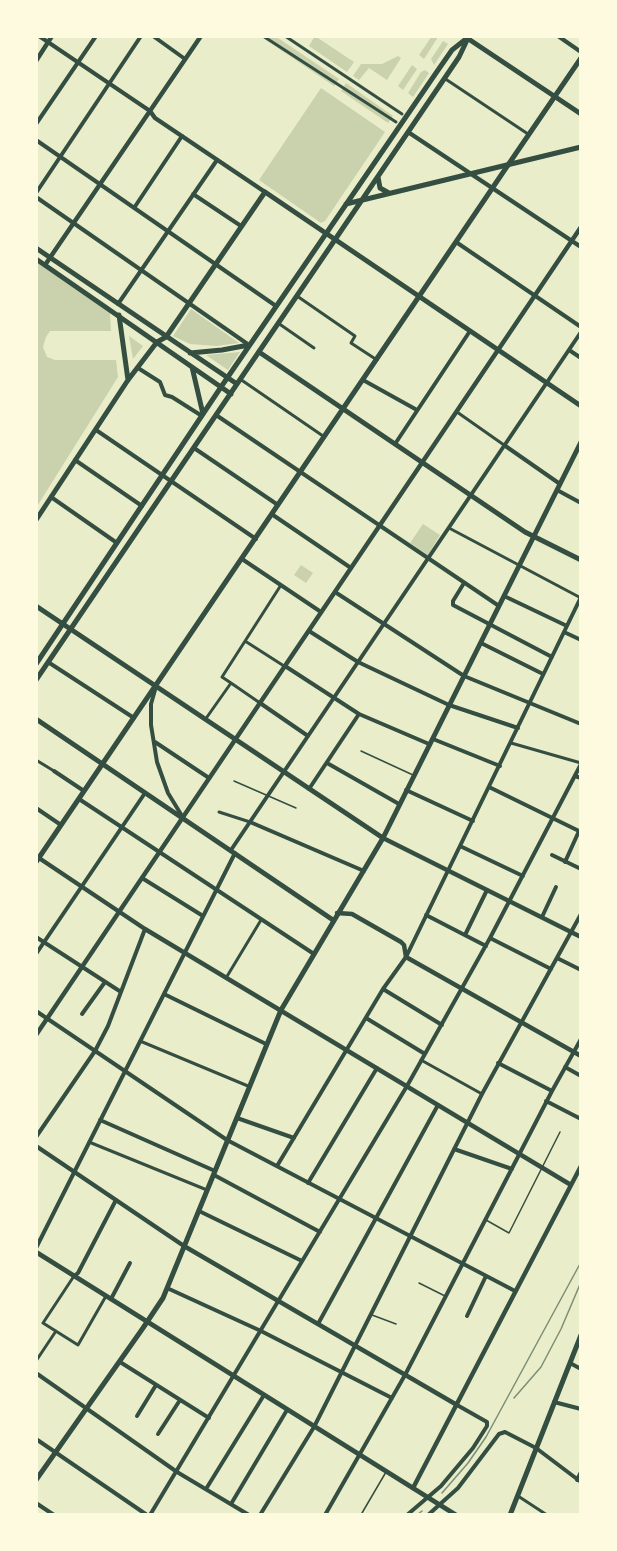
<!DOCTYPE html>
<html>
<head>
<meta charset="utf-8">
<style>
	body { margin:0 }
	#map { position:relative; width:617px; height:1551px; overflow:hidden; background:#e9edc9; font-family:"PT Serif",serif }
	canvas { display:block }
	.frame { position:absolute; inset:0; border:38px solid #fefae0; pointer-events:none }
</style>
</head>
<body>
<div id="map">
<canvas width="617" height="1551"></canvas>
<div class="frame"></div>
</div>
<script>
const ctx = document.querySelector('canvas').getContext('2d');
ctx.lineJoin = 'round';
function fillPath(path, color) { ctx.fillStyle = color; ctx.fill(path, 'evenodd'); }
const shape = rows => new Path2D(rows.map(r => 'M' + r).join(''));
function strokePath(path, color, width, dash) { ctx.strokeStyle = color; ctx.lineWidth = width; ctx.lineCap = dash ? 'butt' : 'round'; ctx.setLineDash(dash || []); ctx.stroke(path); }
fillPath(shape([
	[260,36,275,36,339,79,334,86],
	[315,36,354,62,347,72,309,46],
	[432,36,438,37,424,59,419,55],
	[443,41,448,44,434,65,431,59],
	[398,56,401,58,387,80,369,68,359,80,353,76,361,64,382,64],
	[412,65,417,69,403,90,398,86],
	[425,70,429,73,413,97,408,93,421,72],
	[346,83,393,116,388,123,341,91],
	[321,88,385,132,325,221,321,223,259,180],
	[36,262,110,313,111,331,50,331,46,337,43,347,47,357,55,360,116,360,118,377,36,508],
	[191,309,239,343,216,346,190,344,173,336],
	[129,336,143,346,133,359],
	[240,352,228,370,206,355],
	[423,524,440,535,428,555,410,543],
	[301,565,313,573,306,583,294,575]
]), '#cad2ad');
strokePath(shape([
	[361,751,413,775],
	[234,781,296,808],
	[486,1220,509,1233,560,1132],
	[419,1283,445,1296],
	[372,1315,396,1324],
	[362,1513,386,1472]
]), '#344e41', 1.5);
strokePath(shape([
	[263,36,396,122],
	[285,36,402,114],
	[444,78,528,134],
	[297,296,355,336,351,343,377,360],
	[278,323,314,348],
	[240,379,323,436],
	[457,412,504,445],
	[449,528,581,598],
	[245,641,284,666],
	[231,683,260,703],
	[207,717,231,683,222,677,281,585],
	[511,743,581,763],
	[36,760,54,771],
	[219,812,250,822],
	[226,978,261,920],
	[140,1041,248,1086],
	[421,1060,482,1094],
	[89,1142,207,1190],
	[74,1276,43,1323,78,1345,106,1296],
	[36,1361,56,1331],
	[518,1496,547,1515]
]), '#344e41', 3);
strokePath(shape([
	[39,36,150,111],
	[153,36,185,59],
	[558,36,581,52],
	[36,124,96,36],
	[36,140,276,306],
	[36,193,141,36],
	[193,194,241,226],
	[36,197,249,345],
	[134,208,182,136],
	[456,242,581,327],
	[118,304,217,160],
	[569,350,581,358],
	[138,368,160,382,165,395,172,397,202,416],
	[363,380,417,410],
	[216,415,499,606],
	[96,430,256,539],
	[395,444,470,331],
	[504,445,560,484],
	[194,448,278,505],
	[75,460,142,506],
	[557,490,581,503],
	[51,497,117,543],
	[273,515,351,568],
	[242,559,321,612],
	[464,583,453,601,453,605,552,657],
	[335,592,464,676,581,724],
	[504,596,567,626],
	[309,631,358,662,449,705,518,728],
	[564,632,581,640],
	[481,643,543,674],
	[48,662,134,718],
	[285,666,359,714,429,744],
	[155,690,151,704,151,725,157,762,168,793,182,816],
	[260,703,308,736],
	[433,739,500,766],
	[155,742,209,778],
	[327,763,399,804],
	[54,771,84,791],
	[575,776,581,778],
	[489,787,581,832],
	[309,789,359,714],
	[406,790,473,821],
	[79,799,314,954],
	[36,808,61,825],
	[250,822,364,871],
	[460,846,523,876],
	[231,850,581,332],
	[552,855,581,869],
	[565,862,579,831],
	[142,878,203,916],
	[426,915,486,946],
	[542,917,556,887],
	[465,935,487,890],
	[36,937,121,992],
	[490,938,551,969],
	[36,954,145,793],
	[557,958,581,970],
	[383,989,442,1025],
	[164,994,266,1044],
	[36,1011,227,1140,515,1291],
	[82,1014,105,982],
	[366,1018,425,1054],
	[498,1063,552,1091],
	[565,1067,581,1076],
	[546,1101,581,1119],
	[237,1118,294,1138],
	[100,1120,215,1171],
	[36,1137,95,1051,108,1026,145,929],
	[454,1149,512,1169],
	[277,1166,383,989,406,957,581,597],
	[214,1175,320,1232],
	[308,1183,377,1068],
	[199,1211,302,1261],
	[36,1248,235,853],
	[74,1276,78,1273,116,1200],
	[167,1288,261,1331,392,1398],
	[111,1299,130,1263],
	[467,1316,486,1276],
	[318,1324,438,1105],
	[120,1362,209,1418],
	[570,1363,581,1369],
	[36,1373,177,1472,249,1515],
	[554,1402,581,1409],
	[137,1416,156,1385],
	[158,1434,180,1400],
	[36,1439,147,1515],
	[577,1480,581,1472],
	[206,1489,264,1395],
	[36,1503,54,1515],
	[231,1504,287,1410],
	[150,1515,407,1086,490,938,581,764],
	[260,1515,314,1427,482,1094,581,914],
	[325,1515,405,1375,552,1091,581,1039],
	[407,1515,441,1486,473,1448,487,1426,487,1422,457,1405],
	[428,1515,458,1488,499,1434,505,1432,536,1448,581,1482]
]), '#344e41', 4);
strokePath(shape([
	[36,61,52,36],
	[150,111,155,118,265,192],
	[408,132,581,247],
	[45,265,201,36],
	[383,838,581,937],
	[36,856,145,929,571,1185],
	[337,913,352,914,401,942,404,945,406,957,581,1056],
	[36,1035,581,227],
	[36,1146,184,1246,457,1405],
	[413,1488,581,1166]
]), '#344e41', 4.5);
strokePath(shape([
	[467,38,581,114],
	[119,315,128,380],
	[259,352,525,532,581,560],
	[36,520,128,380,157,342,166,337,265,192,581,406],
	[36,606,383,838],
	[36,719,333,920],
	[36,862,508,165],
	[36,1252,456,1515],
	[510,1515,581,1335]
]), '#344e41', 5);
strokePath(shape([
	[508,165,581,58],
	[378,177,380,188,389,193],
	[346,204,581,147],
	[36,248,237,384],
	[36,259,231,394],
	[190,353,222,350,249,345],
	[192,367,203,414],
	[36,664,221,387,436,73,452,50,466,39],
	[36,680,459,57,469,36],
	[36,1480,143,1328,163,1298,281,1010,383,838,581,442]
]), '#344e41', 5);
strokePath(shape([
	[514,1398,541,1367,561,1329,581,1282],
	[442,1493,468,1463,486,1437,581,1262],
	[417,1515,422,1511]
]), '#7c8e77', 1.5);
</script>
</body>
</html>
